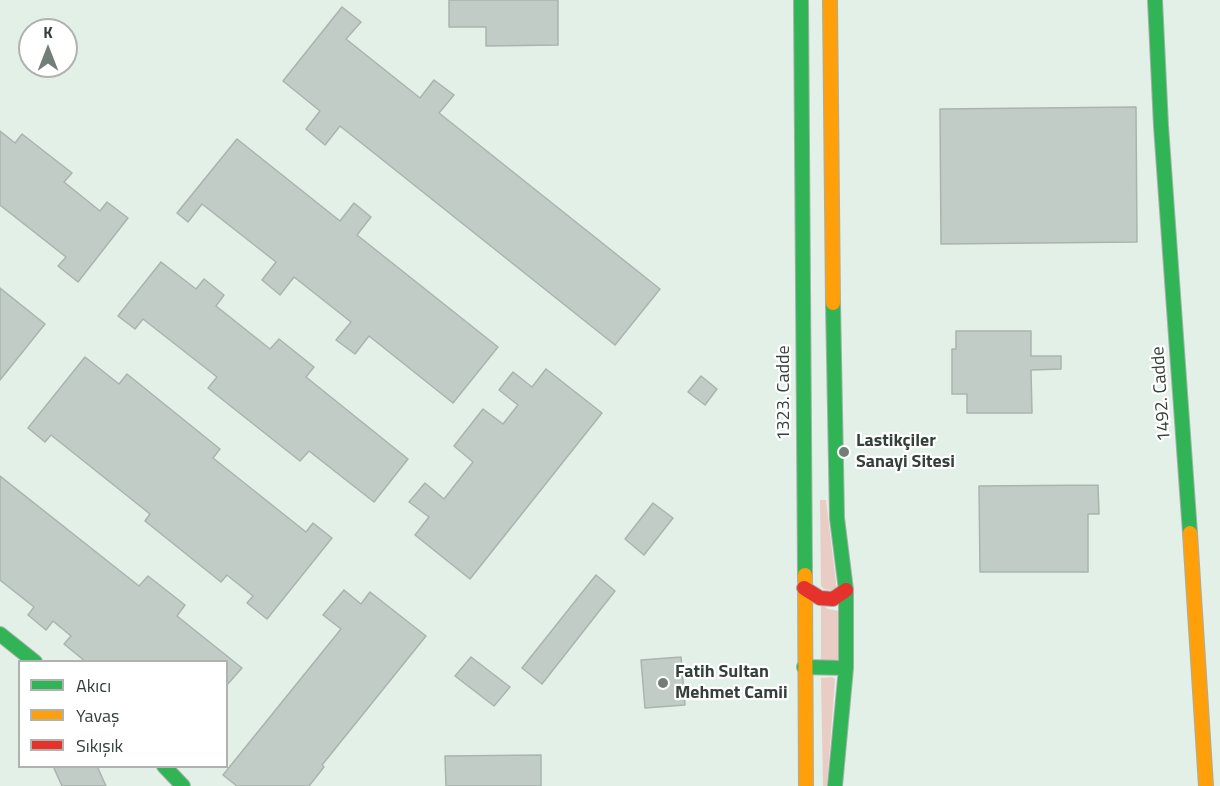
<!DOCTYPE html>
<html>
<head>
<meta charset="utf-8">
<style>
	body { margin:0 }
	#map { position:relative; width:1220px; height:786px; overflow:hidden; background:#e2f0e8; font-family:"Titillium Web",sans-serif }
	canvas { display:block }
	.legend { position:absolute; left:18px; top:660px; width:210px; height:108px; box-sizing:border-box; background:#fff; border:2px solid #aeb3b0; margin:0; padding:8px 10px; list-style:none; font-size:18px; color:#35403a }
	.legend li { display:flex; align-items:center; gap:12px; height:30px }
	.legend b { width:30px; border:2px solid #aeb3b0 }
	.north { position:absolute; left:18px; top:18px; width:60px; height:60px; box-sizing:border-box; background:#fff; border:2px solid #aeb3b0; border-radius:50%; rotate:0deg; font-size:16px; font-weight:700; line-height:24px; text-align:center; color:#35403a }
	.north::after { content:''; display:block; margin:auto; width:21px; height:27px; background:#727e77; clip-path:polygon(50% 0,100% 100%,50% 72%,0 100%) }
</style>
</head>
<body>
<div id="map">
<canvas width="1220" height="786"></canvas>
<ul class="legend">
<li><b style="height:8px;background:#30b455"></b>Akıcı</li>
<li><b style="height:8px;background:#ff9f0a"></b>Yavaş</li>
<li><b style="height:8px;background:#e5322d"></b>Sıkışık</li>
</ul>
<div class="north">K</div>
</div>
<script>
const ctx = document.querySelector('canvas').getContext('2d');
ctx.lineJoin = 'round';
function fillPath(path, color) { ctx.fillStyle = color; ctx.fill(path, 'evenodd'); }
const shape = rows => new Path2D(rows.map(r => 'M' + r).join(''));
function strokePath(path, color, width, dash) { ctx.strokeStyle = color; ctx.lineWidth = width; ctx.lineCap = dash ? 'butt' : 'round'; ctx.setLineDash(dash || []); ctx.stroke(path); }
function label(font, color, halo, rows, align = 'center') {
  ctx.font = font + ' "Titillium Web",sans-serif'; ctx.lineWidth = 4.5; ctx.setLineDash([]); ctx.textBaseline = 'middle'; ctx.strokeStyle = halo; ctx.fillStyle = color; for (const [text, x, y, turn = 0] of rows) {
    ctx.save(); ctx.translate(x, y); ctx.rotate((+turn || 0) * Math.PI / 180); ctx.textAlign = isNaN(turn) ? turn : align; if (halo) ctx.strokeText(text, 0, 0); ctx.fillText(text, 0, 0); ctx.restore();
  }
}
fillPath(shape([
	[820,500,826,500,837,591,824,589,821,586],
	[821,604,828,609,839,611,841,659,821,662],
	[832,677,835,679,827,786,823,786,821,678]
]), '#e9cdc5');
const building = shape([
	[449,0,558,0,558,45,486,46,486,27,449,27,449,0],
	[342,7,361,22,346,39,420,98,434,80,454,95,439,113,660,289,615,345,340,126,325,145,306,129,320,111,283,81,342,7],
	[1136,107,1137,242,941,244,940,109,1136,107],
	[0,131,15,143,22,134,72,173,64,182,100,211,107,202,128,218,78,282,58,266,66,257,0,205,0,131],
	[237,139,340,221,354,203,371,217,357,235,498,347,453,403,369,336,355,354,336,340,351,322,294,277,280,295,262,280,276,262,202,204,188,222,177,213,237,139],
	[161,262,196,289,204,279,224,295,216,306,270,349,279,339,314,367,306,377,408,459,374,502,309,451,300,461,223,400,208,388,217,377,143,319,135,329,118,316,161,262],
	[0,288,45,324,0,380,0,288],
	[956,331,1031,331,1031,356,1061,356,1061,369,1031,370,1032,413,967,413,967,394,952,394,952,349,956,349,956,331],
	[85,357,119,384,127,374,220,449,213,458,306,532,313,523,332,538,267,619,247,603,253,596,227,575,221,582,145,521,150,514,51,435,45,442,28,428,85,357],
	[546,369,602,413,470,579,415,535,429,517,409,502,425,483,444,499,473,462,454,446,483,409,503,424,518,405,499,390,513,372,532,387,546,369],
	[701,376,717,389,705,405,688,392,701,376],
	[0,476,139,586,148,576,185,605,177,616,242,668,226,686,226,662,86,662,64,644,71,636,53,621,46,630,28,615,34,607,0,580,0,476],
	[1098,485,1099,514,1088,514,1088,572,980,572,979,486,1098,485],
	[653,503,673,518,644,555,625,539,653,503],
	[596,575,615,591,542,684,522,668,596,575],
	[344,590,361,604,370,592,426,636,322,765,324,767,309,786,237,786,223,775,341,629,323,615,344,590],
	[471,657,510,687,494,706,455,676,471,657],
	[681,657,685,705,645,708,641,660,681,657],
	[541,755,541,786,446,786,445,756,541,755],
	[53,766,97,766,106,786,62,786,53,766]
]);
fillPath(building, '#c1ccc6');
strokePath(building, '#a9b4ae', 1.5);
const fast = shape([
	[801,0,805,575],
	[1155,0,1161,126,1190,533],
	[833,303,837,518,846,590,846,668,835,786],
	[0,634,35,662],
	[804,667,846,668],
	[164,766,183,786]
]);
const slow = shape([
	[830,0,833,303],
	[1190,533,1206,786],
	[805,575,806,786]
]);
const jam = shape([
	[804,588,820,598,833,599,846,590]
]);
strokePath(fast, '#a4afa9', 16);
strokePath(slow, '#a4afa9', 16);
strokePath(jam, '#a4afa9', 16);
strokePath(fast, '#30b455', 14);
strokePath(slow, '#ff9f0a', 14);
strokePath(jam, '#e5322d', 14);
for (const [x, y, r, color] of [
	[844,452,6,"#727e77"],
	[663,683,6,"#727e77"]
]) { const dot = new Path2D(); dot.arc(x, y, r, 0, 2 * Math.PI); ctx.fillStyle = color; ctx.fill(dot); strokePath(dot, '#fff', 2); }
label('18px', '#35403a', '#fff', [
	["1323. Cadde",785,393,-90],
	["1492. Cadde",1162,394,-94]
]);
label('bold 18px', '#35403a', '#fff', [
	["Lastikçiler",856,442],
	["Sanayi Sitesi",856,463],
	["Fatih Sultan",675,673],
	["Mehmet Camii",675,694]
], 'left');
</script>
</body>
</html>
